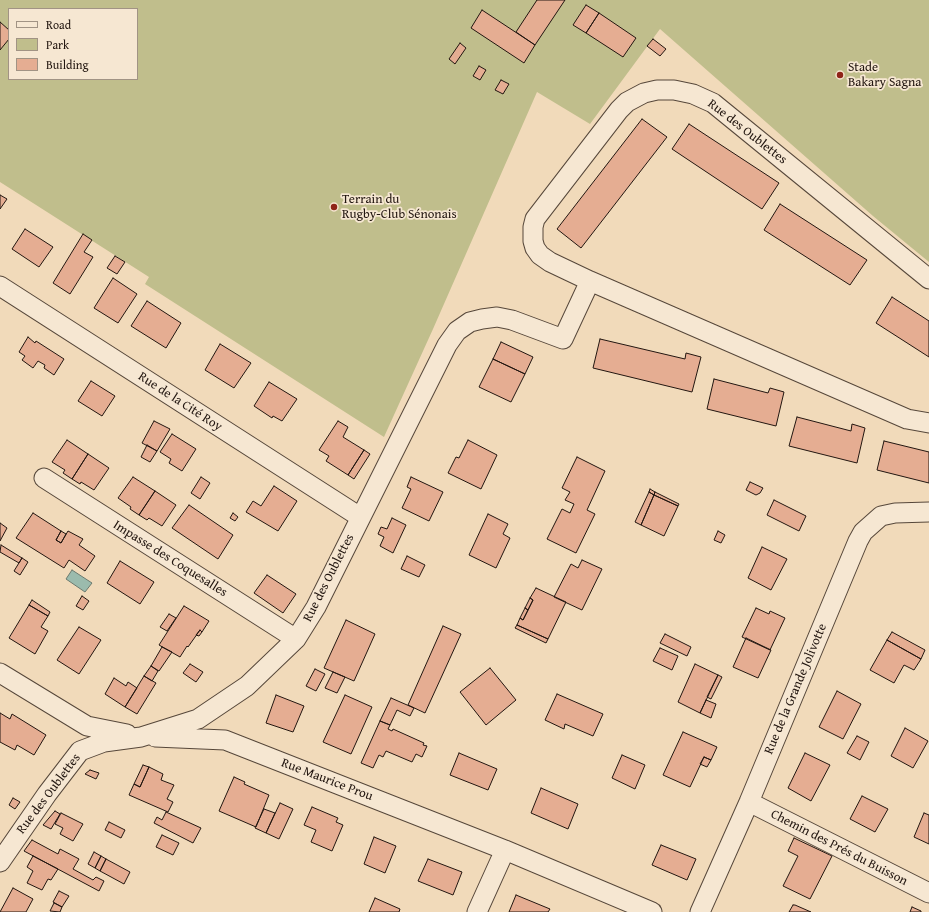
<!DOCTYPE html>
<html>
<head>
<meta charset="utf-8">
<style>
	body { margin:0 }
	#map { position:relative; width:929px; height:912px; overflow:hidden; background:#f1daba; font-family:"Gentium Book Plus",serif }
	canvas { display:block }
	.legend { position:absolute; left:8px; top:8px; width:130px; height:72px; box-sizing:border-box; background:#f6e7d2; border:1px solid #a19384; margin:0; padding:5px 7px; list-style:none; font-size:12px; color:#221610 }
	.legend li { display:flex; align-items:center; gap:8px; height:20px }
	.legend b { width:20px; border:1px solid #a19384 }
</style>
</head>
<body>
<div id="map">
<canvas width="929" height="912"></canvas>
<ul class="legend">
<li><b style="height:5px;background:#f6e7d2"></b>Road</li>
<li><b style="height:11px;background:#c0be8c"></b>Park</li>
<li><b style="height:11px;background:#e5ad92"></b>Building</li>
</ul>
</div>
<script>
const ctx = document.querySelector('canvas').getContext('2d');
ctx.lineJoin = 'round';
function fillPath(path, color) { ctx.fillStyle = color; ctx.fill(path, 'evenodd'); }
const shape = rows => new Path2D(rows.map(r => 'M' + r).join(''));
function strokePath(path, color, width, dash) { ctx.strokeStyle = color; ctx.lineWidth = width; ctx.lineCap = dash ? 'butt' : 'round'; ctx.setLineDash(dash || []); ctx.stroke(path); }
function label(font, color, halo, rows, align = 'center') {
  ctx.font = font + ' "Gentium Book Plus",serif'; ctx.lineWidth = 3.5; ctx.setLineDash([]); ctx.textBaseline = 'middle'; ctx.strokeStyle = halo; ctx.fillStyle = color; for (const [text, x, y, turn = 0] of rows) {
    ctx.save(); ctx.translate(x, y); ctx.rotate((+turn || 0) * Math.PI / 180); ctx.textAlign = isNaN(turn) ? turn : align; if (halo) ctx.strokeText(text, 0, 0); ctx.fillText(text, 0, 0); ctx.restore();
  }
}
fillPath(shape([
	[0,0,929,0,929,262,873,216,660,29,590,124,537,92,433,329,384,437,145,284,149,277,0,182],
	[9,9,137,9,137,79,9,79]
]), '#c0be8c');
const water = shape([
	[72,570,92,583,85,592,66,579,72,570]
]);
fillPath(water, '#9bbbad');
strokePath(water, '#6b796e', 1);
const building = shape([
	[537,0,565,0,535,45,516,32,537,0],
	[586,5,599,13,586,33,573,25,586,5],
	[482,10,535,45,524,63,471,28,482,10],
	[599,13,636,38,623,57,586,33,599,13],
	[0,22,9,30,9,39,0,50,0,22],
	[653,39,666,49,660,56,647,46,653,39],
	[460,43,466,48,455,64,449,59,460,43],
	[479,66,486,70,480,80,473,76,479,66],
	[501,80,509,84,503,94,495,90,501,80],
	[642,119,667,137,581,248,557,229,642,119],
	[689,124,779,183,762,209,672,149,689,124],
	[0,195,7,199,0,209,0,195],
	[780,204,867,260,850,285,764,230,780,204],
	[25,229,53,247,39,267,12,249,25,229],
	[83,234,92,240,84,252,93,257,70,294,53,283,83,234],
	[115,256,125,262,117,274,107,268,115,256],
	[113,278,137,294,118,323,94,308,113,278],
	[892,297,929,321,929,357,876,323,892,297],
	[147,301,181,323,166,348,131,326,147,301],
	[28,337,35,343,36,341,64,359,54,375,44,368,45,365,38,361,33,368,22,360,25,356,19,352,28,337],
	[600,339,685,359,686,353,701,357,692,392,593,368,600,339],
	[501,342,533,357,525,374,493,359,501,342],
	[220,344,251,363,234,388,205,370,220,344],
	[493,359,525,374,511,402,479,387,493,359],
	[714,379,768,393,770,388,784,392,776,426,707,409,714,379],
	[91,381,115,396,102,416,78,401,91,381],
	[269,382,297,399,282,421,273,416,272,418,254,406,269,382],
	[797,417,851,431,852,424,865,428,857,463,789,446,797,417],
	[154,421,170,429,157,451,142,443,154,421],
	[338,421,348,427,343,437,364,450,348,475,326,461,329,456,319,450,338,421],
	[172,434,196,449,182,471,169,463,171,459,160,452,172,434],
	[67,440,88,454,72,479,63,473,65,470,52,462,67,440],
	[468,440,497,455,481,489,448,473,456,457,459,458,468,440],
	[884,441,929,452,929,483,877,470,884,441],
	[147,445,157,451,150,462,141,457,147,445],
	[364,450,370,454,354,479,348,475,364,450],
	[88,454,109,468,94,490,81,482,80,484,72,479,88,454],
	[577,457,605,471,587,510,595,514,576,553,547,539,562,509,570,513,574,504,565,500,570,492,562,488,577,457],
	[133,477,155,491,139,515,130,509,131,507,118,498,133,477],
	[201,477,210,483,200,499,191,493,201,477],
	[411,477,443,492,429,521,402,508,411,489,407,487,411,477],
	[750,482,763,488,760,493,756,495,746,490,750,482],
	[274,486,297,501,278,531,246,512,253,501,261,506,274,486],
	[650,489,655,492,654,495,649,492,650,489],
	[155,491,176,505,162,526,149,518,147,520,139,515,155,491],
	[649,492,654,495,641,525,635,522,649,492],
	[655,492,679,504,678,506,654,495,655,492],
	[654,495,678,506,664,536,641,525,654,495],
	[774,500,806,516,799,531,767,515,774,500],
	[189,505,233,535,218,559,172,528,189,505],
	[33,513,61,531,56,540,61,543,68,531,83,539,79,545,95,556,85,571,69,560,64,568,16,538,33,513],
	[233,513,238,517,235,521,230,518,233,513],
	[488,514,508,524,503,534,510,538,496,568,469,555,488,514],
	[392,518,406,525,393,553,380,546,384,537,378,534,381,527,387,529,392,518],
	[0,523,7,528,0,541,0,523],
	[61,531,66,534,61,543,56,540,61,531],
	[718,531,725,535,721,543,714,540,718,531],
	[1,545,22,558,19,563,0,552,1,545],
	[762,547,787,559,771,590,748,578,762,547],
	[407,556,425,565,419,577,401,569,407,556],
	[22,558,28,562,20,575,14,571,22,558],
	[582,560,602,569,582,610,554,597,571,564,578,568,582,560],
	[120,561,154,582,140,604,107,583,120,561],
	[267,575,296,594,283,613,254,593,267,575],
	[536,588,566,602,548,639,517,625,520,618,523,620,533,600,530,598,536,588],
	[82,596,89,601,83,610,76,606,82,596],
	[530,598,533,600,528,610,525,608,530,598],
	[32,600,50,612,48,616,29,605,32,600],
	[29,605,48,616,41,627,48,631,35,654,9,638,29,605],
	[184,606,209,621,202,632,200,630,188,647,187,646,180,657,159,645,184,606],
	[525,608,528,610,523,620,520,618,525,608],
	[756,608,769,614,770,611,785,618,770,650,742,637,756,608],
	[169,614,176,618,167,631,160,627,169,614],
	[346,620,375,634,354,681,324,668,346,620],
	[517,625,548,639,546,643,515,628,517,625],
	[443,626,461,634,425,713,408,705,443,626],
	[79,627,101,640,79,674,57,660,79,627],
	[200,630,202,632,199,636,196,635,200,630],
	[892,632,925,650,921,659,887,640,892,632],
	[665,634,691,647,687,656,660,643,665,634],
	[746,638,771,650,758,678,733,667,746,638],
	[887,640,921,659,914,670,904,665,894,683,870,670,887,640],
	[162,647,172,652,159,671,151,666,162,647],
	[660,648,678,656,672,670,653,661,660,648],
	[190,664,203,672,196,682,183,673,190,664],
	[695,664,718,675,700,713,678,702,695,664],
	[151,666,158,671,152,681,144,676,151,666],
	[490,668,516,700,486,725,460,692,490,668],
	[315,669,325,674,316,691,306,686,315,669],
	[333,672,345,677,337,693,325,688,333,672],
	[718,675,722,677,711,699,707,697,718,675],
	[144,676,156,683,137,714,125,707,144,676],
	[114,678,126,686,128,682,137,688,125,707,105,694,114,678],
	[837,691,861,704,843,739,819,727,837,691],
	[557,694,603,714,593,736,565,724,564,729,545,720,557,694],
	[276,695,304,706,293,732,266,723,276,695],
	[345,695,372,707,351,754,323,742,345,695],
	[391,698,414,708,410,716,397,710,390,725,380,721,391,698],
	[706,700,716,704,711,718,700,713,706,700],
	[0,713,10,719,12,714,46,735,34,755,17,745,15,750,0,742,0,713],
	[380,721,390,725,388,729,392,731,393,729,424,743,423,745,427,746,422,757,416,754,412,762,386,751,383,757,379,755,373,768,361,763,380,721],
	[905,728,928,741,913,768,891,756,905,728],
	[683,732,717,747,711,760,704,757,690,787,663,775,683,732],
	[857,736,869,742,860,760,847,753,857,736],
	[459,753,497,769,488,790,450,775,459,753],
	[805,753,830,765,811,801,788,788,805,753],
	[622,755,645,765,635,789,612,778,622,755],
	[704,757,711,760,707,767,700,764,704,757],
	[143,765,149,767,140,787,134,784,143,765],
	[149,767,163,774,161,780,174,785,167,799,173,802,168,812,129,795,134,784,140,787,149,767],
	[90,770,99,773,96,779,85,774,90,770],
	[234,777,245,782,244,784,269,795,256,827,219,811,234,777],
	[541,788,578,804,568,829,531,813,541,788],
	[862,796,888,809,875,832,850,819,862,796],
	[13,798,20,802,15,809,9,805,13,798],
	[280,803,293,809,279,839,266,833,280,803],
	[312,807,338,818,336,822,343,825,332,851,311,842,316,830,304,825,312,807],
	[264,809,275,813,266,833,255,828,264,809],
	[55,811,60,814,51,829,43,825,55,811],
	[166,812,201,828,193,843,154,823,157,817,162,820,166,812],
	[61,813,83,824,73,841,60,834,63,828,55,824,61,813],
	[924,813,929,815,929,844,914,837,924,813],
	[109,822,125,830,121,838,105,830,109,822],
	[162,835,179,843,173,855,156,847,162,835],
	[374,837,396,846,385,873,364,864,374,837],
	[794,838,832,856,810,899,783,886,798,856,788,851,794,838],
	[32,840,58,854,60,849,79,859,73,869,93,880,96,877,104,881,99,891,24,851,32,840],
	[661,845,696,859,687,880,652,865,661,845],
	[94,852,101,856,95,868,88,864,94,852],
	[33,856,58,869,51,880,48,879,42,890,27,883,33,871,27,867,33,856],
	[101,856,106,859,100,871,95,868,101,856],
	[106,859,130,872,124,884,100,871,106,859],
	[428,859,462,872,453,895,418,881,428,859],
	[13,888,33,899,26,912,0,912,13,888],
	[59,891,69,896,62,907,53,902,59,891],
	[516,895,550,909,548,912,509,912,516,895],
	[375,898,400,909,399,912,369,912,375,898],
	[54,903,62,907,60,912,50,911,54,903],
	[793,905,795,905,811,912,789,912,793,905],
	[912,907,921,911,921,912,910,912,912,907]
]);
fillPath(building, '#e5ad92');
strokePath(building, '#221610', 1);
const minor = shape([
	[929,279,713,103,693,94,674,90,657,90,644,93,627,102,619,110,535,219,533,227,533,241,535,248,540,255,550,262,590,281,907,419,929,423],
	[0,286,360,517],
	[44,478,296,639],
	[0,673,87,726,127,734],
	[155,737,225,740,505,850,652,912],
	[749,802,929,893],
	[0,862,47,794,80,751,104,742,141,737,198,719,247,686,296,639,316,607,447,345,457,331,470,322,482,319,497,317,512,320,563,339,590,281],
	[477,912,505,850],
	[700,912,749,802,858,541,863,532,881,516,895,513,929,512]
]);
strokePath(minor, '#56473a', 21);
strokePath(minor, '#f6e7d2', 19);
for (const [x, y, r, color] of [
	[840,75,4,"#8f2418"],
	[334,207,4,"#8f2418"]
]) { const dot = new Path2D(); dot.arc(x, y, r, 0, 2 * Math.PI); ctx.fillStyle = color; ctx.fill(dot); strokePath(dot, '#f6e7d2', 1.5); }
label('13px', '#221610', '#f6e7d2', [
	["Stade",848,68],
	["Bakary Sagna",848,83],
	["Terrain du",342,200],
	["Rugby-Club Sénonais",342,215]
], 'left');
label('13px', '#221610', '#f6e7d2', [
	["Rue des Oublettes",747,132,38],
	["Rue de la Cité Roy",180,402,33],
	["Impasse des Coquesalles",170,559,32],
	["Rue des Oublettes",329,578,-63],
	["Rue de la Grande Jolivotte",796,689,-67],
	["Rue Maurice Prou",327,780,21],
	["Rue des Oublettes",49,794,-53],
	["Chemin des Prés du Buisson",839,848,27]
]);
</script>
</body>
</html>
